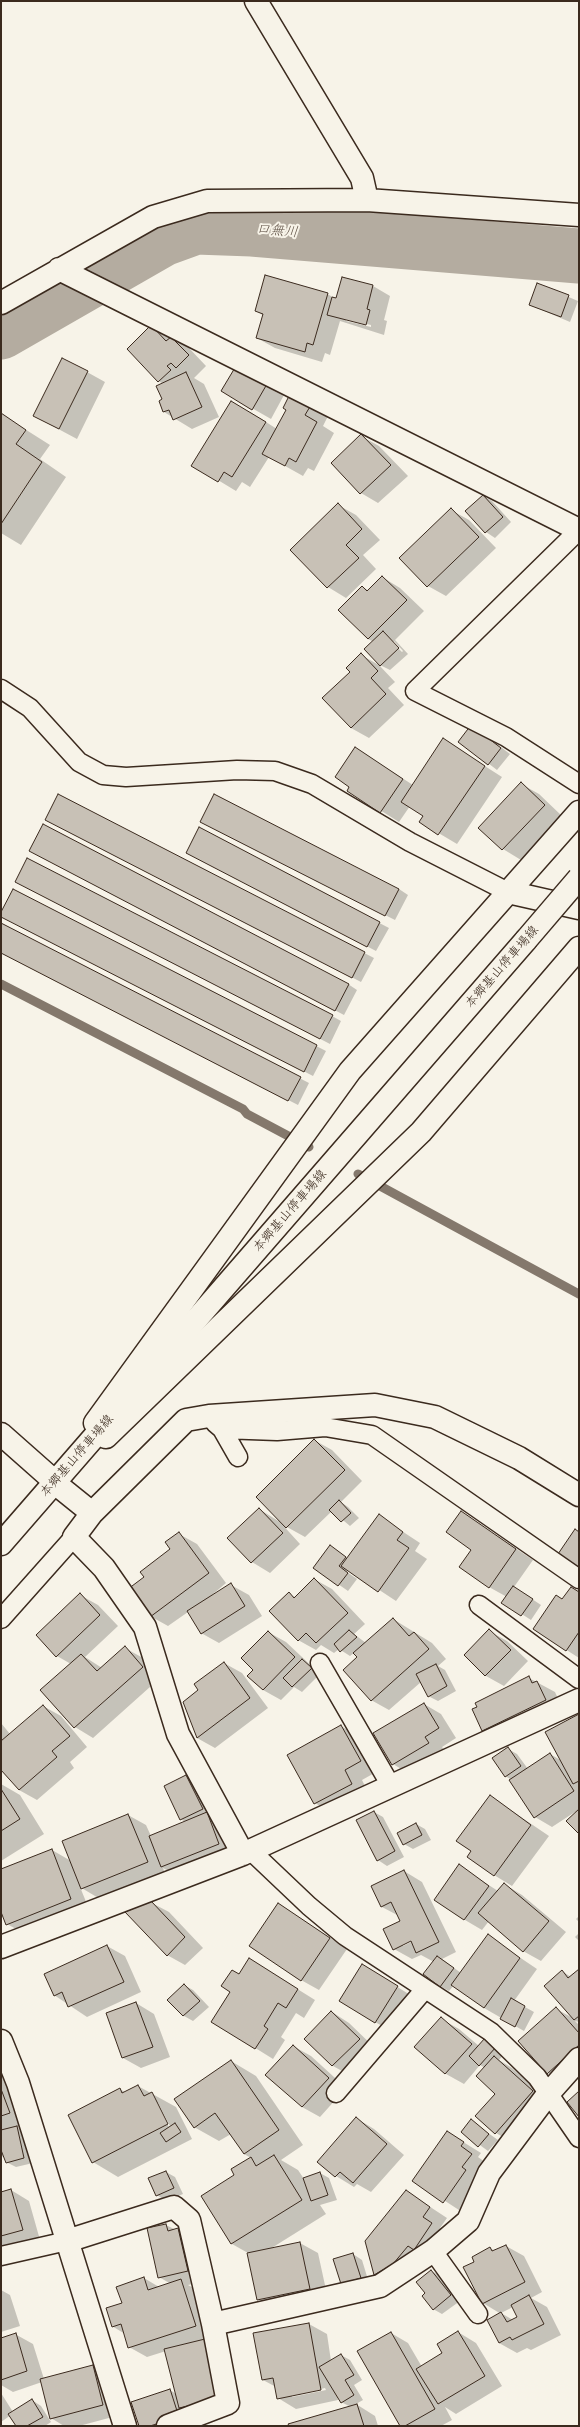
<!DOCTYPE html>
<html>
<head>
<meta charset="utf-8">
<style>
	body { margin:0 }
	#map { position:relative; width:580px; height:2427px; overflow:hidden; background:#f7f3e8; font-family:"Patrick Hand",sans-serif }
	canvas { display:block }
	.frame { position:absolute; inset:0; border:2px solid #3b2a1e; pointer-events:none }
</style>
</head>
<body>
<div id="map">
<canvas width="580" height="2427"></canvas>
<div class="frame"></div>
</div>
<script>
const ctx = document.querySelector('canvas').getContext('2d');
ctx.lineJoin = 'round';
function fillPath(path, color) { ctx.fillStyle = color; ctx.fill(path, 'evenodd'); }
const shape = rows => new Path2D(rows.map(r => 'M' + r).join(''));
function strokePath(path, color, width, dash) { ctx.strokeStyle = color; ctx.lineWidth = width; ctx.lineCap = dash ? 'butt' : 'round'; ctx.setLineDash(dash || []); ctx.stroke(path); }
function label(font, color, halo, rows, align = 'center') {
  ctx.font = font + ' "Patrick Hand","Klee One",sans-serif'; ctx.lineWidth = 4; ctx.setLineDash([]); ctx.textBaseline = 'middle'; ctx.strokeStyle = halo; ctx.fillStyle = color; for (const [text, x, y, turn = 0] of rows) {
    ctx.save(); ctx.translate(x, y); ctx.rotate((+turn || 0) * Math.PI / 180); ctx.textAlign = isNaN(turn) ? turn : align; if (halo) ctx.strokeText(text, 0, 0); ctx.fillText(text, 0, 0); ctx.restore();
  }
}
fillPath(shape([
	[538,284,578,301,570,322,530,305],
	[373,286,390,296,384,320,387,321,384,335,340,321,330,355,325,353,322,362,275,348,257,338,264,316,256,311,327,294,337,299],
	[346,319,371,325,371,327,346,321],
	[151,326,189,348,206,366,194,378,204,384,219,417,192,429,164,412,163,384,159,381],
	[236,368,284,395,271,419,222,391],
	[87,372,105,382,77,439,34,416],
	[291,396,328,416,323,426,334,433,314,471,308,468,303,476,269,457,250,487,242,482,236,491,193,465,250,412,277,429,287,410],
	[1,414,50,445,40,459,66,477,21,545,1,533],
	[361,436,379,446,408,476,378,503,361,493],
	[483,496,492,501,511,522,495,538,486,532,467,511],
	[338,505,356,515,380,540,363,555,376,569,346,598,328,587,291,550],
	[451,510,469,520,496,548,446,596,428,586],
	[382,577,400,588,424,611,395,640,408,654,390,670,380,665,374,642,368,639,363,587,369,591],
	[394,641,403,651,402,652,393,643],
	[361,655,379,665,395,682,388,688,404,705,369,738,351,728,323,698,351,672],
	[481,732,510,754,497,770,459,741],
	[444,740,502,777,457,844,420,822,424,816,410,806,399,822,348,790,351,787,355,748,413,785],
	[521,784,539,794,562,816,521,860,503,849,480,828],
	[59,795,374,958,361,982,56,825],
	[210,827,399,889,408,895,395,920],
	[199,829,389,928,376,951,196,857],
	[39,856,348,984,357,990,344,1015],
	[26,887,332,1016,341,1021,330,1044],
	[13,891,326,1051,313,1076,1,916],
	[1,924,309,1083,298,1105,1,953],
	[314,1440,332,1450,362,1481,341,1502,348,1507,359,1518,350,1526,332,1511,305,1537,287,1527],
	[259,1509,280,1522,300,1544,270,1573,252,1562,229,1538],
	[461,1512,533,1560,514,1587,541,1605,531,1620,503,1602,507,1597,489,1587,472,1549],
	[379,1516,420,1543,415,1551,427,1559,396,1601,349,1570,347,1572,357,1579,348,1591,315,1568,330,1547,348,1558],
	[179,1534,197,1544,226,1583,206,1600,231,1585,249,1595,262,1616,219,1643,201,1633,188,1612,168,1626,150,1616,145,1577,172,1550],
	[314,1579,332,1589,365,1624,354,1634,366,1643,393,1619,432,1643,446,1659,438,1666,445,1670,456,1691,438,1701,428,1696,421,1682,389,1710,371,1700,358,1657,354,1653,350,1656,339,1649,334,1653,321,1645,316,1650,298,1640,289,1594,295,1597],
	[579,1593,579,1658,534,1629,563,1600],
	[80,1595,98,1605,118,1626,85,1657,102,1668,125,1648,143,1658,160,1678,93,1738,75,1727,42,1690,71,1664,57,1656],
	[489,1631,507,1641,528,1661,504,1686,486,1676,465,1655],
	[268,1632,286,1642,320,1674,302,1692,294,1687,281,1700,263,1690,255,1670],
	[224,1663,242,1673,268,1708,215,1748,197,1738,184,1702,200,1691],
	[529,1678,555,1692,563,1710,501,1740,483,1730],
	[424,1704,441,1714,456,1738,442,1747,446,1753,411,1775,393,1764],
	[43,1706,61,1716,87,1747,70,1762,74,1768,37,1800,19,1790,1,1769,1,1723,10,1734],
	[579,1715,579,1832,575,1812,552,1827,535,1817,512,1780,505,1776,508,1749,517,1754,528,1769,550,1754,562,1761],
	[341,1726,359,1737,378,1771,362,1780,369,1794,333,1814,315,1803],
	[186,1776,196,1781,237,1854,180,1877,163,1868,165,1873,100,1899,80,1887,89,1909,25,1934,7,1924,1,1910,1,1870,52,1850,71,1861,63,1841,128,1815,146,1825,151,1836,185,1822,181,1819],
	[1,1784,20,1795,44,1834,1,1861],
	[490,1796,549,1836,512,1886,494,1875,473,1851],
	[374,1812,383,1817,404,1857,387,1866,378,1860],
	[416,1824,425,1829,431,1840,413,1849,404,1844],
	[459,1866,498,1891,504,1884,522,1895,566,1932,541,1961,523,1951,489,1921,482,1930,465,1920,436,1899],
	[404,1871,422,1882,456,1952,442,1959,461,1973,488,1936,537,1969,514,2001,534,2012,524,2031,484,2008,454,1985,449,1991,440,1986,434,1962,421,1955,412,1959,394,1949,401,1922,399,1916,382,1907,372,1887],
	[415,1938,415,1940,403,1946,403,1944],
	[150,1902,169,1912,203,1948,185,1965,167,1955],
	[279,1904,347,1949,319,1990,301,1980],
	[579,1916,579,1922,576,1919],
	[579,1933,579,1941,575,1937],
	[107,1946,125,1956,141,1992,87,2017,54,1995],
	[267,1970,315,2000,304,2018,296,2013,281,2037,285,2040,273,2059,212,2021,240,1975],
	[579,1970,579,2022,575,2021,579,2025,579,2071,565,2083,548,2073,556,2009,573,2018,562,1971,571,1977],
	[380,1976,415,1998,393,2032,375,2022],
	[184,1985,193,1990,209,2007,193,2021,184,2016,169,2000],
	[136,2003,154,2014,170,2057,141,2068,123,2058,107,2014],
	[332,2012,349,2023,377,2050,351,2076,333,2066,306,2039],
	[441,2019,459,2029,479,2046,485,2039,505,2053,499,2060,512,2068,550,2102,513,2143,496,2133,497,2094,485,2068,480,2065,464,2084,446,2074,416,2047],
	[293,2046,311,2056,346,2088,320,2117,302,2107],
	[231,2061,256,2076,303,2145,281,2160,298,2170,304,2179,320,2173,329,2178,337,2200,320,2205,326,2214,270,2249,300,2243,318,2253,328,2299,276,2310,258,2299,248,2253,232,2244,236,2175,251,2158,244,2154,231,2134,219,2141,194,2127],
	[1,2073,18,2083,33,2163,16,2167,6,2162,5,2156,1,2157],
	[138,2086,176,2107,192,2139,118,2177,93,2162,120,2089,126,2093],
	[156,2103,158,2103,171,2128,170,2129],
	[356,2118,374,2129,404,2155,371,2192,357,2184,354,2187,336,2176,319,2161],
	[471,2121,498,2140,488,2151,462,2132],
	[447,2132,481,2153,478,2157,489,2165,462,2212,413,2180],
	[166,2172,175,2177,183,2194,166,2201,157,2195],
	[11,2190,29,2201,40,2240,1,2251,1,2193],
	[406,2191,447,2218,440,2228,450,2234,393,2285,375,2274,366,2241],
	[166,2225,196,2240,206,2281,188,2285,199,2291,213,2336,203,2339,223,2351,196,2426,140,2426,170,2390,176,2394,166,2351,147,2357,129,2347,125,2334,112,2326,123,2304,144,2278,159,2287,171,2284,159,2277],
	[506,2246,524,2256,542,2292,531,2298,547,2307,561,2335,531,2350,527,2348,517,2353,499,2343,501,2314,483,2303,490,2248,495,2251],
	[513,2307,519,2317,513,2320,501,2313],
	[353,2254,362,2260,369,2283,341,2284],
	[431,2271,441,2276,460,2301,442,2314,433,2309,427,2293],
	[1,2290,10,2295,20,2326,1,2332],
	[309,2324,327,2334,331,2361,341,2355,350,2360,362,2380,354,2385,363,2400,356,2404,375,2416,378,2426,290,2426,351,2407,341,2402,337,2395,338,2400,296,2409,278,2398,276,2387,263,2380],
	[325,2388,326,2390,292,2397,292,2395],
	[458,2332,476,2343,502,2386,456,2414,445,2407,452,2420,441,2426,401,2426,391,2333,408,2343,422,2367,443,2354],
	[15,2334,33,2344,44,2379,92,2366,110,2376,120,2415,79,2426,64,2426,51,2418,42,2382,13,2392,1,2385,1,2339],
	[1,2393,13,2412,32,2400,41,2406,51,2422,45,2426,17,2426,11,2415,1,2422]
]), '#0003');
strokePath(shape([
	[1,984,243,1109,247,1114,309,1147],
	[358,1174,579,1294]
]), '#84786c', 9);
strokePath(shape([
	[1,332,163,239,196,227,252,229,579,256]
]), '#b4aca0', 55);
const building = shape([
	[265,275,328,293,313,345,307,343,305,352,256,338,263,314,255,311,265,275],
	[342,277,373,285,367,309,370,310,366,325,327,315,332,297,336,298,342,277],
	[537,283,569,295,561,317,529,305,537,283],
	[151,325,166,341,171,337,189,355,176,368,171,363,167,366,171,370,158,382,127,349,151,325],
	[62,358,88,371,59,429,33,416,62,358],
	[236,366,267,384,252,410,221,391,236,366],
	[186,372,202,407,173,420,169,410,163,412,159,401,162,399,156,386,186,372],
	[290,394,311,405,305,415,317,422,296,462,289,458,285,466,262,454,286,410,283,408,290,394],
	[231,401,266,422,232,477,224,472,218,482,191,466,231,401],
	[1,413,26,430,16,444,42,462,1,524,1,413],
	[361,434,391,465,360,494,331,463,361,434],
	[483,495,503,517,485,533,465,511,483,495],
	[338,503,362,529,346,545,359,558,327,588,290,550,338,503],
	[451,508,479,537,427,587,399,558,451,508],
	[382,576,407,600,368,639,338,610,362,586,367,591,382,576],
	[383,631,399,648,380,666,364,649,383,631],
	[361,653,378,671,371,678,386,694,351,728,322,698,350,672,346,668,361,653],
	[471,725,501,748,488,765,458,742,471,725],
	[443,738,485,766,438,835,419,822,423,816,401,802,443,738],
	[355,747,403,779,380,813,347,791,349,787,335,777,355,747],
	[521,782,545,805,502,850,478,828,521,782],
	[58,794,365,952,352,978,45,820,58,794],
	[214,794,399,889,385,916,200,822,214,794],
	[43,824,349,984,335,1011,29,851,43,824],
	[199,827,380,922,367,947,186,853,199,827],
	[27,858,333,1015,320,1039,15,882,27,858],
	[13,889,317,1045,304,1072,1,917,1,912,13,889],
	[1,923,301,1077,288,1101,1,953,1,923],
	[314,1439,345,1470,286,1528,256,1497,314,1439],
	[339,1500,351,1513,341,1522,329,1510,339,1500],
	[259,1508,283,1533,251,1563,227,1538,259,1508],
	[461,1511,516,1549,489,1588,459,1567,471,1550,446,1532,461,1511],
	[379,1514,403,1532,397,1540,409,1548,378,1592,341,1566,379,1514],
	[575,1529,579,1532,579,1568,558,1554,575,1529],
	[179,1532,209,1573,150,1617,128,1589,144,1577,140,1572,170,1549,165,1542,179,1532],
	[330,1545,346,1557,339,1566,348,1573,338,1586,313,1568,330,1545],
	[314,1578,348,1613,316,1643,306,1633,298,1641,269,1611,289,1592,294,1598,314,1578],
	[231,1583,245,1606,201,1634,187,1611,231,1583],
	[513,1586,533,1599,521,1616,501,1603,513,1586],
	[571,1587,579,1592,579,1632,566,1651,533,1629,556,1595,562,1599,571,1587],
	[80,1593,100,1615,56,1657,36,1635,80,1593],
	[393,1618,409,1636,414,1632,429,1649,371,1701,343,1670,357,1657,353,1653,393,1618],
	[489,1629,511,1650,485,1676,464,1655,489,1629],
	[349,1630,357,1637,340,1652,334,1644,349,1630],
	[268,1631,295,1657,263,1690,247,1676,253,1670,241,1658,268,1631],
	[125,1646,143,1667,74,1728,40,1690,81,1654,97,1671,125,1646],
	[302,1659,312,1668,292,1687,283,1678,302,1659],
	[224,1662,250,1698,197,1738,183,1702,198,1690,194,1684,224,1662],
	[436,1664,447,1686,428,1697,416,1674,436,1664],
	[529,1676,532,1683,537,1681,546,1700,482,1731,472,1709,477,1707,475,1703,529,1676],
	[424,1703,439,1728,425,1737,429,1743,392,1765,373,1733,424,1703],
	[43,1705,70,1736,52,1751,57,1757,19,1790,1,1770,1,1741,43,1705],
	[579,1714,579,1781,573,1784,545,1732,579,1714],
	[341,1725,361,1761,345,1770,352,1784,314,1804,287,1755,341,1725],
	[508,1747,521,1766,505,1777,492,1758,508,1747],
	[550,1753,574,1791,534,1818,509,1780,550,1753],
	[186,1775,203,1809,180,1820,164,1786,186,1775],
	[1,1789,20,1819,1,1831,1,1789],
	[490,1795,531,1825,494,1876,467,1857,471,1851,456,1841,490,1795],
	[579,1809,579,1834,566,1821,579,1809],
	[374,1811,395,1851,377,1861,356,1820,374,1811],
	[207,1812,219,1844,161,1867,149,1836,207,1812],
	[128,1814,148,1862,81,1889,62,1841,128,1814],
	[416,1823,422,1835,403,1845,397,1833,416,1823],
	[52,1849,71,1899,6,1925,1,1912,1,1869,52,1849],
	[459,1864,489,1886,464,1920,434,1900,459,1864],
	[404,1870,439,1942,416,1953,411,1941,393,1950,383,1929,400,1921,391,1902,381,1907,371,1886,404,1870],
	[504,1883,549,1921,523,1952,478,1913,504,1883],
	[151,1901,185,1937,167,1956,125,1912,151,1901],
	[278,1903,330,1938,301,1981,249,1946,278,1903],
	[488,1934,520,1958,484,2008,451,1985,488,1934],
	[107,1945,124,1982,68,2007,62,1992,54,1996,44,1974,107,1945],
	[437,1956,454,1968,440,1987,423,1974,437,1956],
	[249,1958,298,1989,286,2008,278,2003,264,2026,268,2029,255,2049,211,2022,230,1992,221,1986,232,1970,239,1974,249,1958],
	[362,1964,398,1986,375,2023,339,2001,362,1964],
	[579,1969,579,2016,574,2020,544,1986,562,1970,568,1978,579,1969],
	[184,1984,200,2001,183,2016,167,2000,184,1984],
	[511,1998,525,2006,515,2027,500,2019,511,1998],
	[136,2002,153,2047,122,2058,106,2013,136,2002],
	[556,2007,579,2033,579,2045,547,2074,518,2041,556,2007],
	[331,2011,360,2039,332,2066,304,2039,331,2011],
	[441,2017,472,2044,445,2074,414,2047,441,2017],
	[485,2038,496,2047,479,2066,469,2056,485,2038],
	[293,2045,329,2078,302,2107,265,2075,293,2045],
	[494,2056,533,2091,495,2134,475,2116,495,2094,476,2076,494,2056],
	[231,2060,279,2130,244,2154,215,2113,194,2128,174,2099,231,2060],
	[138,2085,144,2096,152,2092,168,2124,92,2163,68,2115,120,2088,122,2093,138,2085],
	[1,2089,10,2113,1,2116,1,2089],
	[579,2091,579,2117,567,2102,579,2091],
	[356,2117,387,2144,353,2183,340,2172,335,2177,317,2162,356,2117],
	[471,2119,489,2134,478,2147,461,2132,471,2119],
	[175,2123,181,2132,166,2142,160,2133,175,2123],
	[17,2126,24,2158,6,2163,1,2150,1,2130,17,2126],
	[447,2131,464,2142,461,2146,472,2154,462,2167,466,2170,443,2203,412,2181,447,2131],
	[274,2155,302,2200,231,2244,201,2196,234,2175,231,2169,251,2157,256,2166,274,2155],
	[166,2171,174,2188,156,2196,148,2178,166,2171],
	[320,2172,328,2195,311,2201,303,2178,320,2172],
	[11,2189,23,2230,1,2236,1,2192,11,2189],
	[406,2190,430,2207,423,2217,432,2223,414,2250,408,2246,393,2264,374,2275,365,2241,406,2190],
	[166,2224,168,2231,178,2228,188,2271,158,2278,147,2228,166,2224],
	[300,2242,310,2289,257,2300,247,2253,300,2242],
	[506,2245,525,2282,482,2304,463,2267,474,2262,472,2257,490,2247,492,2251,506,2245],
	[353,2253,361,2278,341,2284,333,2259,353,2253],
	[431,2270,451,2295,433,2310,422,2296,425,2293,416,2282,431,2270],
	[144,2277,148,2290,181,2279,196,2326,128,2348,121,2324,112,2327,106,2308,122,2303,116,2287,144,2277],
	[529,2295,544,2324,512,2340,510,2337,499,2343,487,2320,501,2312,507,2322,517,2317,511,2305,529,2295],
	[309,2323,321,2390,277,2399,273,2378,262,2380,253,2333,309,2323],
	[458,2331,485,2376,438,2404,416,2369,442,2353,437,2344,458,2331],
	[391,2332,435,2409,405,2426,400,2426,357,2351,391,2332],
	[16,2333,27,2371,1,2380,1,2338,16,2333],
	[205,2339,219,2399,179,2408,164,2349,205,2339],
	[341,2354,354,2375,345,2380,354,2395,341,2403,319,2367,341,2354],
	[93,2365,103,2405,50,2419,40,2379,93,2365],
	[170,2389,179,2417,150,2426,139,2426,131,2402,170,2389],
	[32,2399,43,2417,27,2426,16,2426,8,2414,32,2399],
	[357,2404,364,2426,289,2426,288,2424,357,2404]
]);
fillPath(building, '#c8c1b6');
strokePath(building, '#3b2a1e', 1);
const lane = shape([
	[579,530,415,691,506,737,579,784],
	[1,689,30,708,79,762,103,775,126,777,237,770,275,771,312,784,410,842,508,892],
	[215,1423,222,1429,238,1457],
	[222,1429,277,1431,325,1427,372,1435,579,1579],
	[479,1605,579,1679],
	[1,1619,74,1537],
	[320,1663,391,1786],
	[250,1850,309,1906,345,1936,491,2032,537,2077,579,2138],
	[336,2093,425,1989],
	[433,2251,478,2314],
	[1,2256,67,2241]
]);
const street = shape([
	[367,200,579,215],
	[59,269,579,530],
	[1,303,153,217,207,201,367,200,362,178,256,1],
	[508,892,579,908],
	[95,1423,350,1071,579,812],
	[1,1434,53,1480],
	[106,1437,421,1132,579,948],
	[56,1484,92,1513,186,1420,209,1416,375,1405,435,1417,519,1458,579,1495],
	[92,1513,74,1537,104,1568,145,1627,178,1734,243,1854],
	[1,1947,243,1854,579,1700],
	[1,2041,18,2083,125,2426],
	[67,2241,174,2207,189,2220,213,2324,380,2286,433,2251,468,2221,489,2173,548,2094,579,2059],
	[168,2426,228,2403,213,2324]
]);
const secondary = shape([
	[1,1544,526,940]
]);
strokePath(lane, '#3b2a1e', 21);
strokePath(street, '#3b2a1e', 25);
strokePath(secondary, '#3b2a1e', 25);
strokePath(lane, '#f7f3e8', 18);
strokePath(street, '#f7f3e8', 22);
strokePath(secondary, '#f7f3e8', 22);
const secondaryBridge = shape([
	[526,940,579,878]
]);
strokePath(secondaryBridge, '#3b2a1e', 25, []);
strokePath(secondaryBridge, '#f7f3e8', 22);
label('13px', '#3b2a1e', '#f7f3e8', [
	["本郷基山停車場線",502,967,-49],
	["本郷基山停車場線",290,1211,-49],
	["本郷基山停車場線",77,1456,-49]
]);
label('italic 14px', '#5f5145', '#f7f3e8', [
	["口無川",277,231,5]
]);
</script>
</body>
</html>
